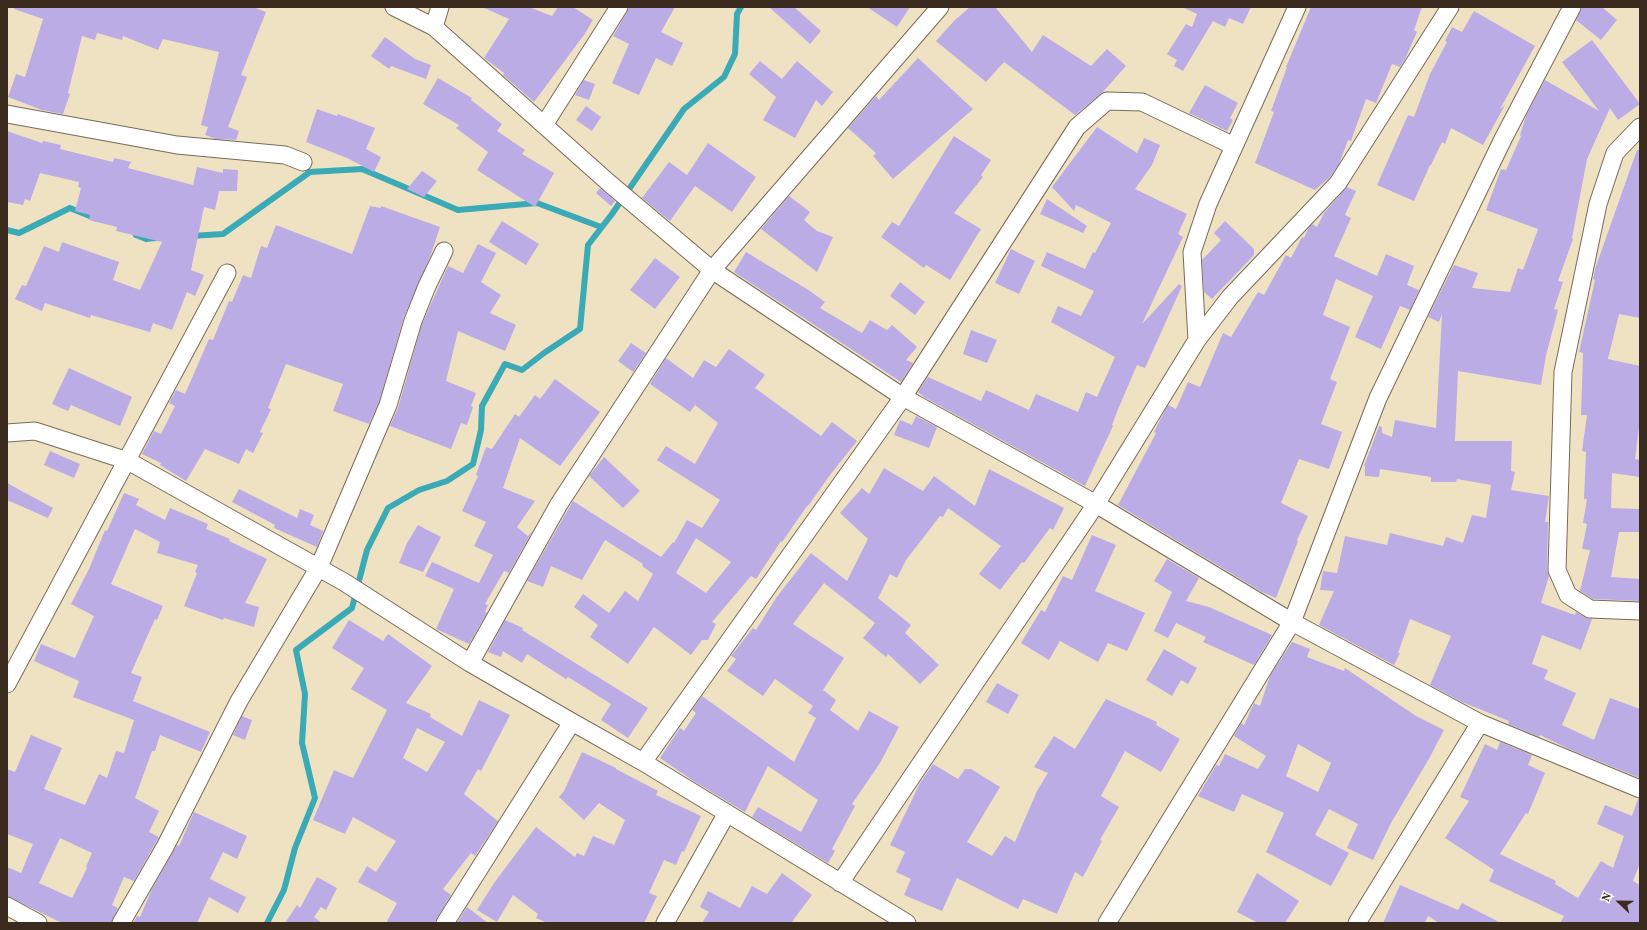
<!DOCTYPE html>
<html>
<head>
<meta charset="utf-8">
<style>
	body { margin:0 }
	#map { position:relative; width:1647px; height:930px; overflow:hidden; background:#efe2c3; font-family:Vollkorn,serif }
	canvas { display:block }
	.frame { position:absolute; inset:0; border:8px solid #3b2a1e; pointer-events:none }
	.north { position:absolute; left:1599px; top:882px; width:40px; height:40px; -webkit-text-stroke:3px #fff; paint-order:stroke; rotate:292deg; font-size:11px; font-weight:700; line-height:16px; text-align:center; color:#3b2a1e }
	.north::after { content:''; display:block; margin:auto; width:14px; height:18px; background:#3b2a1e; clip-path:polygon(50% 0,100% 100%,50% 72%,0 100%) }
</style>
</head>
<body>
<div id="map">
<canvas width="1647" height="930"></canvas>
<div class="frame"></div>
<div class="north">N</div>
</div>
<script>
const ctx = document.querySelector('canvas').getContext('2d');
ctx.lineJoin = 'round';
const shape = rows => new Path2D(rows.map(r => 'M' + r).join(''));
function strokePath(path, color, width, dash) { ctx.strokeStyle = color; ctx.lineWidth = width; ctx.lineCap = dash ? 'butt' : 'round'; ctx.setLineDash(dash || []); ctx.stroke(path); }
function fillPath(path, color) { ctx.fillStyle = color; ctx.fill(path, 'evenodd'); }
strokePath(shape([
	[7,230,19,233,70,208,97,219],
	[136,235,146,239,156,238],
	[191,236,223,234,310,172,362,169,458,210,537,203,601,227],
	[267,923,284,890,295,848,315,798,302,743,305,694,296,650,352,608,367,550,388,508,419,490,447,481,473,464,481,430,482,406,505,364,522,370,544,353,580,329,588,245,612,214,684,109,724,77,735,54,737,14,741,7]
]), '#3aaab7', 6);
fillPath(shape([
	[14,7,253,7,266,12,241,75,247,77,228,127,239,131,236,140,216,139,205,135,208,127,201,125,219,52,163,39,158,50,123,36,122,40,97,33,95,40,82,36,68,93,70,94,63,114,42,110,8,97,16,74,25,77,43,19,14,9],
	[482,7,529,7,552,16,558,7,573,7,593,20,584,35,534,102,503,75,504,73,484,58,509,19],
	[629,7,675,7,661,32,683,43,672,66,656,58,639,95,612,83,629,44,613,36,627,12],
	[769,7,794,7,821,31,810,44],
	[867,7,910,7,897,27],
	[970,7,995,7,1032,52,1043,35,1091,66,1107,49,1126,66,1102,93,1075,115,1004,62,986,82,936,41,954,21],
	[1182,7,1251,7,1243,24,1229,18,1225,27,1213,21,1183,71,1174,66,1177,60,1167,54,1186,24,1192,27,1197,14],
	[1311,7,1422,7,1414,30,1417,32,1405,59,1400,67,1392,64,1376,103,1366,99,1351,141,1348,140,1339,164,1330,177,1315,190,1255,163,1274,112,1271,111,1287,67,1286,67],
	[1582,7,1602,7,1617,20,1601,40,1576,20],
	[1474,11,1535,46,1500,109,1505,105,1483,145,1451,128,1445,144,1442,142,1431,165,1430,165,1414,201,1377,185,1408,115,1414,117,1430,74,1447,42,1445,41,1452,27,1462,32],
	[385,37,415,59,431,65,426,79,391,66,389,69,371,56],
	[1592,40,1640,104,1618,120,1610,108,1587,159,1572,238,1573,239,1558,281,1563,282,1554,309,1558,310,1546,355,1541,385,1458,371,1455,441,1512,441,1511,471,1515,472,1511,490,1549,496,1545,522,1548,522,1547,570,1549,576,1541,603,1575,615,1576,612,1585,617,1592,619,1581,650,1542,635,1532,664,1548,670,1544,679,1576,693,1562,725,1594,740,1610,698,1640,709,1640,778,1569,749,1540,735,1539,737,1508,724,1509,721,1462,702,1430,685,1451,636,1410,619,1398,653,1400,653,1394,665,1319,625,1334,591,1320,590,1323,571,1337,573,1345,536,1387,545,1390,533,1443,546,1446,537,1463,543,1472,515,1486,518,1491,485,1457,479,1456,482,1431,482,1431,477,1380,469,1379,477,1365,476,1365,466,1364,466,1379,426,1382,427,1382,433,1392,437,1395,420,1436,428,1442,314,1439,322,1428,317,1454,265,1478,273,1472,288,1510,292,1518,268,1523,270,1538,229,1486,210,1501,169,1506,170,1521,136,1520,135,1526,116,1545,80,1599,111,1562,62],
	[918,58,973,109,893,179,873,156,876,153,848,128,876,96,879,100],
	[760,61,782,79,797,61,833,92,822,106,816,100,795,138,763,120,776,97,749,74],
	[438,78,472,98,471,100,502,124,497,131,525,150,522,154,554,173,535,207,477,170,488,152,456,128,459,125,423,104],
	[584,80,595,84,589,100,575,95],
	[1205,85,1238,103,1230,118,1233,120,1227,131,1189,113],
	[586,106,601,117,592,131,576,120],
	[317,109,337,116,338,114,375,128,366,149,381,157,374,172,347,158,306,142],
	[1097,127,1137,153,1144,138,1160,145,1152,165,1135,189,1187,214,1178,234,1183,237,1142,324,1179,284,1182,286,1145,368,1137,365,1119,407,1112,425,1113,426,1085,486,924,397,918,392,928,377,981,401,986,390,1029,410,1036,394,1078,412,1086,392,1097,397,1115,357,1051,322,1058,306,1081,316,1094,291,1041,266,1047,252,1085,269,1093,252,1095,253,1111,223,1076,205,1074,211,1052,187],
	[7,131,42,143,43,141,61,145,60,149,113,162,114,158,131,162,128,168,193,185,197,167,223,173,223,169,238,170,237,191,219,191,215,210,204,207,191,270,204,275,195,296,187,292,172,330,153,323,150,332,91,315,90,318,45,303,42,311,15,299,22,285,26,286,44,246,59,252,62,242,119,262,113,280,140,290,162,242,116,231,117,227,89,220,90,215,75,211,81,188,78,187,79,182,40,173,30,201,25,199,23,205,7,202],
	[954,136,991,160,981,175,983,177,954,213,981,229,950,280,926,265,924,268,881,237,892,222,899,226],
	[708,143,756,177,732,212,695,186,670,221,642,198,669,162,687,175],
	[1637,150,1640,150,1640,318,1619,314,1608,359,1640,366,1640,419,1635,459,1640,460,1640,477,1612,473,1611,508,1640,509,1640,532,1619,532,1611,577,1640,579,1640,601,1593,599,1580,591,1590,550,1582,549,1587,524,1583,523,1587,499,1584,499,1586,452,1582,451,1587,415,1581,415,1583,353,1579,352,1595,280,1593,279,1595,269],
	[422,171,437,181,424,197,407,189],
	[1347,187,1356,191,1345,215,1351,218,1334,256,1377,276,1386,254,1414,266,1407,285,1419,290,1410,310,1400,306,1381,349,1355,337,1373,296,1336,279,1323,315,1350,327,1330,379,1337,382,1321,424,1342,432,1329,469,1299,459,1281,503,1308,516,1297,540,1298,541,1276,598,1262,592,1118,505,1156,433,1154,432,1160,420,1168,405,1176,409,1188,382,1200,387,1223,333,1231,337,1258,292,1264,295,1286,255,1291,258,1302,237,1304,238,1308,229,1312,224,1317,227,1324,213],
	[600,188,615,201,611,206,596,193],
	[789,196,810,212,804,220,817,231,833,237,817,272,761,229],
	[1047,199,1087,226,1083,233,1040,214],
	[370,206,381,208,381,206,440,227,430,257,404,317,379,402,369,424,333,411,343,384,286,364,268,408,271,409,260,432,263,433,253,453,246,449,239,464,205,449,186,481,160,465,161,463,142,454,154,431,161,434,175,406,169,403,176,390,185,394,209,339,213,340,229,301,232,302,243,275,251,278,261,246,267,248,276,225,352,254],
	[502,221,539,244,526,265,489,242],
	[1225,221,1254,249,1254,255,1212,299,1204,292,1202,260,1221,240,1214,233],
	[478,244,496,253,481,282,501,295,490,313,516,325,505,351,458,331,446,381,476,393,471,406,473,407,467,425,461,423,451,449,390,426,398,408,422,324,448,266,463,273],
	[1011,249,1035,261,1019,294,995,283],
	[746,252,810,291,825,302,820,308,862,333,870,320,887,330,892,325,917,347,906,360,913,363,901,382,734,272],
	[655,258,680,277,655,309,630,290],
	[900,282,925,302,915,315,890,296],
	[971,330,997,340,987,363,963,354],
	[631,343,646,353,633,372,618,361],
	[729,349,765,375,755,388,821,436,832,422,857,441,830,475,808,506,807,506,782,542,781,541,756,579,751,576,712,622,716,624,708,640,702,640,691,655,654,627,628,664,590,637,598,625,574,607,583,594,609,613,625,591,638,601,653,574,642,566,643,564,605,540,582,580,551,566,543,587,527,581,573,501,661,557,673,542,674,543,687,520,702,528,720,500,657,460,666,446,695,464,718,423,695,405,690,412,650,384,666,358,693,378,704,360,716,367],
	[696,538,731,562,706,593,676,573],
	[69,368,132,397,120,426,71,405,68,411,52,404],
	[555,379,600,412,560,466,520,438,503,488,535,501,517,527,528,536,533,530,509,573,504,571,485,604,488,605,485,612,487,613,469,644,436,629,454,589,425,576,432,562,479,583,493,555,474,546,486,522,462,511,478,476,476,475,486,447,492,449,515,414,519,417,535,395,540,399],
	[916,416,937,427,929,448,894,435,900,420,912,425],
	[50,451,80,464,74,478,44,465],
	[604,457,640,491,623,508,589,476],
	[884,468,923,491,934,476,975,506,989,469,1064,508,1053,530,1050,528,1024,563,1022,562,1000,590,979,574,1001,546,948,508,943,517,940,516,906,560,897,578,890,574,878,598,911,625,905,633,939,665,920,684,888,654,886,657,863,638,875,623,824,583,793,624,844,658,823,690,836,700,830,710,858,731,869,711,899,727,880,763,852,804,855,806,832,849,835,851,828,863,752,817,758,807,801,832,818,800,768,766,745,812,695,782,660,758,680,728,684,731,696,713,692,710,702,696,794,762,816,718,808,713,813,706,775,679,763,696,727,671,736,659,731,656,753,628,756,630,776,598,811,553,847,581,868,539,840,513,862,488,869,494],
	[7,483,53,508,48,518,7,500],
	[239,489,297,518,300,509,314,515,310,525,323,531,317,547,274,528,275,525,232,502],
	[124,493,139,499,136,505,165,520,170,508,208,524,206,529,230,539,229,541,267,559,245,603,259,607,254,627,224,618,223,620,184,606,197,573,195,572,198,565,157,553,160,542,135,529,111,584,163,606,157,620,155,619,131,673,142,677,133,701,210,732,201,752,160,735,155,751,152,751,135,798,159,811,149,832,159,837,134,881,124,877,112,905,118,908,111,923,62,923,7,896,7,867,21,873,33,844,7,834,7,769,15,772,31,735,62,748,44,789,85,805,99,774,107,778,116,751,124,753,134,720,73,697,79,681,34,661,41,644,75,658,94,616,71,604,89,569,105,530,107,531],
	[60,838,92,853,86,867,87,868,72,898,39,883],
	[418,525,441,537,423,572,399,563,407,543],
	[1092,535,1116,545,1095,591,1145,613,1127,651,1108,643,1098,662,1060,641,1049,660,1021,643,1041,610,1045,612,1063,576,1072,580],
	[1167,559,1199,578,1186,601,1209,607,1272,635,1254,665,1203,642,1206,637,1176,623,1168,638,1154,631,1172,592,1154,581],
	[349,620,383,641,388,634,432,666,406,703,431,714,430,717,462,736,479,700,510,715,481,771,478,769,464,794,498,821,475,856,471,853,443,889,451,895,437,918,435,923,386,923,397,903,358,882,367,866,376,872,396,841,353,817,345,834,313,820,334,770,353,778,387,710,351,689,364,668,332,648],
	[417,728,445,742,427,772,403,758],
	[505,620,523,628,522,630,648,708,628,738,601,720,611,704,568,677,566,679,527,654,522,663,503,651,501,657,488,652],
	[1292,642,1310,649,1307,657,1344,671,1345,668,1416,716,1444,730,1430,757,1391,823,1373,860,1347,848,1358,824,1329,809,1315,835,1349,853,1331,886,1266,852,1284,813,1242,794,1234,812,1198,796,1216,765,1219,766,1225,754,1258,769,1266,756,1234,736,1241,723,1244,725,1254,703,1260,706,1270,676],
	[1298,744,1331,763,1318,792,1286,776],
	[1164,649,1197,668,1188,684,1181,680,1172,696,1146,680],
	[997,683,1019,695,1008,714,986,702],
	[1106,699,1157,722,1156,725,1180,739,1161,772,1125,751,1101,796,1119,807,1100,840,1102,841,1083,877,1075,872,1057,914,1023,899,1018,909,957,878,942,911,904,895,911,879,896,872,905,852,890,845,920,783,933,764,958,779,965,769,971,769,1000,787,967,842,992,856,1005,836,1015,842,1037,791,1048,773,1034,767,1054,736,1075,749],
	[242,716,252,720,245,740,233,735],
	[1500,742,1532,755,1528,765,1545,773,1528,814,1526,813,1500,854,1556,881,1555,884,1578,898,1601,861,1613,868,1624,836,1597,824,1605,805,1632,816,1638,799,1640,799,1640,863,1633,881,1640,885,1640,923,1560,923,1564,916,1489,881,1494,870,1445,838,1469,801,1460,797,1485,744,1497,750],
	[582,752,616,768,616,769,658,791,656,795,701,816,684,852,682,851,676,865,664,860,649,893,657,896,644,923,547,923,536,918,538,914,513,895,497,922,477,910,494,883,536,827,575,857,577,853,584,856,593,836,614,845,625,820,599,803,584,820,559,797,564,791],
	[194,812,247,836,237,859,223,852,210,879,246,897,238,913,209,897,197,923,133,923,137,916,140,917,152,889,177,845,179,846],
	[782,873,812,895,791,923,702,923,709,912,700,907,708,891,740,908,752,886,767,894],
	[1257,873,1299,901,1285,923,1258,923,1237,912],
	[317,877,337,888,326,910,321,907,314,917,322,923,285,923,297,905,300,908],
	[1400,885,1458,910,1462,903,1501,923,1439,923,1428,916,1425,923,1383,923],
	[467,907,488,923,457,923]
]), '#bcace6');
const minor = shape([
	[394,7,434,27,609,183,712,270,903,397,1096,504,1292,622,1480,723,1640,789],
	[434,27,440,7],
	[7,114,177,145,285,155,303,162],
	[544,125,619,7],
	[1640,127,1615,153,1598,204,1563,372,1557,570,1568,595,1590,609,1640,611],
	[1197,340,1192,252,1208,204,1297,7],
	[7,433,35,431,128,461,344,582,470,663,572,722,643,762,907,923],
	[470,663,559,504,712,270,940,7],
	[7,684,227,273],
	[643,762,903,397,1077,127,1107,101,1142,102,1234,146],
	[840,883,1096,504,1197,340,1230,297,1338,183,1450,7],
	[7,906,38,923],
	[121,923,165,847,239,701,319,567,388,405,413,321,427,286,444,251],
	[445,923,572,722],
	[665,923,727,813],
	[1107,923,1292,622,1378,398,1503,139,1572,7],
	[1357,923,1480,723]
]);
strokePath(minor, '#7a6a58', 19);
strokePath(minor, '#fff', 17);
</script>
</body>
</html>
